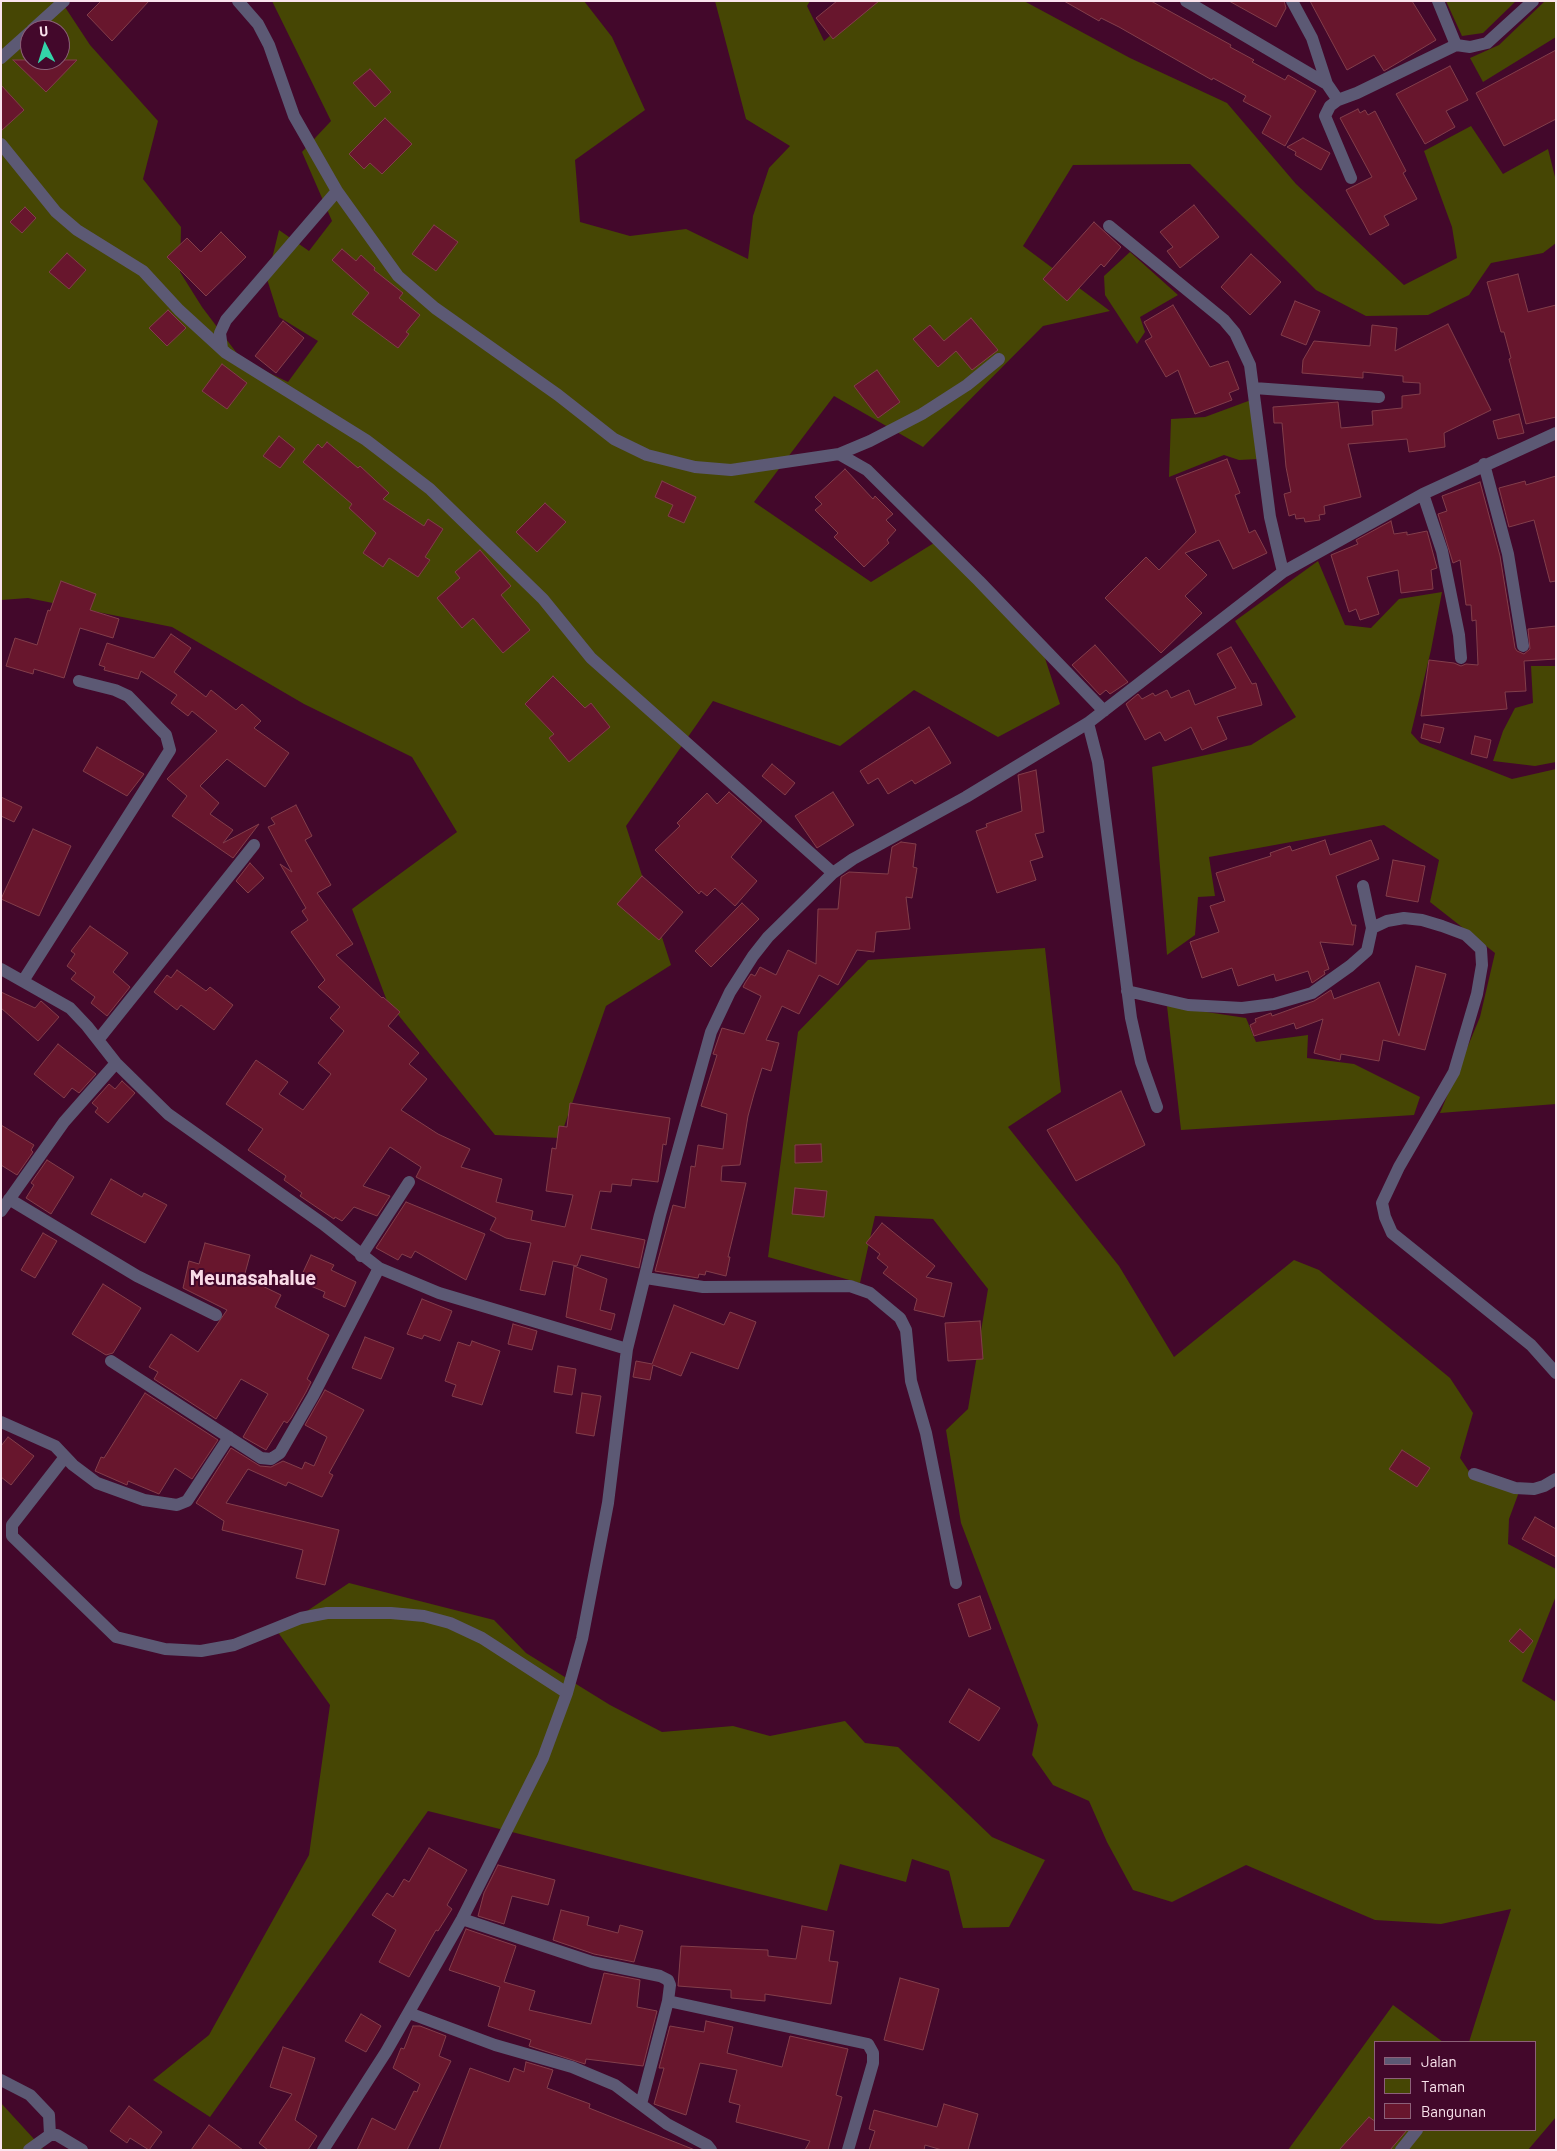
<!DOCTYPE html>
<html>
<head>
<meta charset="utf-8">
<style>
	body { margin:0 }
	#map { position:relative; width:1557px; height:2151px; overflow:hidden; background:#43082b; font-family:Barlow,sans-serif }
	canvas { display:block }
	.frame { position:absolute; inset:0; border:2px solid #fae3ed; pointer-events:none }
	.legend { position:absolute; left:1374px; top:2041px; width:162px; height:90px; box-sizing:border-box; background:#43082b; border:1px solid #8c6079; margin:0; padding:6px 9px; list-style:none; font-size:15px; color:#fae3ed }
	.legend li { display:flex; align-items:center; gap:10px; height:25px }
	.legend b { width:25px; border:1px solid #8c6079 }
	.north { position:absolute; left:20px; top:20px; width:50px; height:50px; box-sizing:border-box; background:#43082b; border:1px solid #8c6079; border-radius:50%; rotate:355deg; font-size:14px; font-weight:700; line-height:20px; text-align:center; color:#fae3ed }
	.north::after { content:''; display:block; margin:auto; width:18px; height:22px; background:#33d4a8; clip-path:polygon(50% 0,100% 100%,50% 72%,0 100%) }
</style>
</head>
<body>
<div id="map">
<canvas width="1557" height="2151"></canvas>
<div class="frame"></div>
<ul class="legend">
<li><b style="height:6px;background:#5c5974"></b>Jalan</li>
<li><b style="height:14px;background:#464604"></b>Taman</li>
<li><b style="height:14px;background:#68162d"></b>Bangunan</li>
</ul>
<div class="north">U</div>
</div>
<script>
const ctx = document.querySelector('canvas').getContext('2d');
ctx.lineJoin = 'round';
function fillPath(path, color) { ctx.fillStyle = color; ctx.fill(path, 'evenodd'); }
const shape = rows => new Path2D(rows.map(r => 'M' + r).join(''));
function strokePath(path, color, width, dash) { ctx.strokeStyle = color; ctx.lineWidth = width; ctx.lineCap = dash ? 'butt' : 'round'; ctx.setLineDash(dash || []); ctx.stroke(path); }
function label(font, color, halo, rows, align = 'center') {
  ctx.font = font + ' Barlow,sans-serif'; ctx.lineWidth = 4; ctx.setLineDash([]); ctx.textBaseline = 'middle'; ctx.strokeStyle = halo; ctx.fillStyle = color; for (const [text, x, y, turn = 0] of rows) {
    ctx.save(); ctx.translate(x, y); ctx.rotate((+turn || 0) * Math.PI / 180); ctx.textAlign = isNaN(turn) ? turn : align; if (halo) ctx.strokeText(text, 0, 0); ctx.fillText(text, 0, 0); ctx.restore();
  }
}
fillPath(shape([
	[1,1,63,1,63,4,90,45,158,121,143,179,181,227,180,272,202,307,242,360,288,382,318,341,279,317,267,279,279,230,309,251,332,221,302,152,331,121,272,1,584,1,612,37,645,110,575,160,580,222,630,236,686,229,748,259,753,216,769,168,790,146,746,119,715,1,810,1,807,6,824,41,870,1,1024,1,1130,58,1227,103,1296,184,1404,285,1457,258,1452,227,1424,151,1471,126,1503,174,1548,149,1556,181,1556,243,1543,253,1491,263,1469,295,1428,315,1366,316,1316,290,1190,164,1073,165,1023,246,1110,311,1043,326,923,447,834,396,754,502,871,582,934,543,1041,646,1060,704,998,737,914,690,840,746,713,701,626,826,671,965,606,1006,560,1138,495,1135,387,1001,352,909,457,832,412,757,304,704,172,627,28,598,1,600],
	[30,30,60,30,60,60,30,60],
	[1446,1,1516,1,1483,33,1462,36],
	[1545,1,1556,1,1556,37,1483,82,1470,58,1499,45],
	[1130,252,1178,295,1140,317,1145,332,1137,344,1105,295,1104,276],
	[1251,400,1258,459,1239,460,1224,455,1169,477,1171,419,1205,417],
	[1318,561,1345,625,1371,628,1399,599,1442,592,1431,650,1411,733,1420,743,1512,779,1556,769,1556,1104,1440,1113,1480,1017,1495,953,1430,902,1439,860,1384,825,1209,857,1215,896,1198,897,1195,935,1167,955,1152,767,1251,745,1296,717,1235,621],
	[1531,666,1556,666,1556,762,1535,766,1493,761,1503,731,1515,708,1533,703],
	[1045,948,1061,1092,1008,1127,1119,1266,1174,1357,1294,1260,1319,1270,1450,1378,1473,1413,1460,1458,1475,1480,1519,1492,1509,1519,1508,1544,1556,1569,1556,1596,1522,1681,1556,1702,1556,2117,1528,2150,1288,2150,1393,2005,1443,2042,1376,2042,1376,2130,1536,2130,1536,2042,1469,2042,1511,1909,1441,1924,1375,1920,1246,1865,1172,1902,1133,1890,1107,1842,1089,1801,1053,1785,1032,1755,1038,1725,961,1523,946,1430,968,1409,988,1289,933,1219,875,1216,860,1283,768,1257,798,1032,868,960],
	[1167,1006,1246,1018,1256,1042,1308,1035,1307,1058,1354,1064,1420,1097,1414,1115,1181,1130],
	[349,1583,494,1620,526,1653,610,1705,662,1732,733,1726,770,1736,845,1721,865,1743,898,1747,992,1837,1045,1860,1009,1927,963,1928,949,1871,912,1859,906,1882,840,1864,827,1911,428,1811,210,2117,153,2080,209,2035,309,1855,330,1705,277,1631],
	[1,2103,44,2150,1,2150]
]), '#464604');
const building = shape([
	[101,1,149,1,112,41,87,15,101,1],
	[837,1,879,1,833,39,816,18,837,1],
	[1064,1,1151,1,1231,45,1230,47,1254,60,1252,62,1285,80,1288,75,1316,91,1285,146,1262,133,1271,116,1243,101,1246,96,1213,78,1212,80,1119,27,1101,18,1099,21,1064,1],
	[1229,1,1284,1,1286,8,1276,27,1229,1],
	[1310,1,1412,1,1436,40,1384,71,1374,55,1347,70,1310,1],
	[1556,50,1556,119,1504,146,1476,93,1556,50],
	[13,60,77,60,46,92,13,60],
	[1450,66,1468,100,1446,111,1455,127,1425,144,1396,94,1450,66],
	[370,69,391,92,375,107,353,83,370,69],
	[1,85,24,110,1,131,1,85],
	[1358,109,1360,113,1365,110,1368,115,1375,111,1406,171,1403,173,1417,199,1384,216,1389,225,1370,235,1346,190,1372,177,1340,118,1358,109],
	[385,118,412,144,382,174,370,163,364,169,349,154,385,118],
	[1303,138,1330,153,1321,170,1295,155,1296,152,1287,147,1303,138],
	[1194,205,1219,237,1180,268,1167,251,1173,247,1160,232,1194,205],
	[25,207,36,218,22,233,10,222,25,207],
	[1094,222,1121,247,1104,267,1101,264,1067,301,1043,279,1094,222],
	[434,225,458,242,436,271,412,254,434,225],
	[221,232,246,257,206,296,167,257,187,238,201,252,221,232],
	[342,249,356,261,361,255,375,268,374,270,403,293,399,298,420,315,406,332,409,334,398,348,352,314,369,293,332,260,342,249],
	[67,253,86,270,69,289,49,272,67,253],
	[1251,254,1281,282,1250,315,1221,287,1251,254],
	[1518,274,1528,312,1556,305,1556,417,1526,424,1509,359,1511,358,1504,332,1501,332,1487,282,1518,274],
	[1295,301,1320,311,1306,345,1281,335,1295,301],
	[1173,305,1210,367,1228,361,1239,389,1229,393,1232,400,1195,414,1178,370,1166,377,1145,341,1152,337,1144,322,1173,305],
	[168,310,186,328,167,346,149,328,168,310],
	[971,318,998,350,972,370,956,351,938,367,913,339,930,325,944,341,971,318],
	[283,321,304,338,276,373,255,356,283,321],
	[1448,324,1491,410,1444,433,1445,447,1409,452,1407,439,1348,444,1361,497,1324,506,1325,514,1319,515,1320,520,1305,522,1304,518,1296,519,1295,514,1289,516,1284,494,1291,492,1286,467,1282,423,1274,423,1273,407,1338,402,1341,428,1373,425,1372,411,1402,408,1402,396,1420,394,1420,383,1403,382,1403,376,1363,372,1363,378,1302,373,1303,360,1314,341,1370,346,1372,325,1397,328,1395,351,1448,324],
	[222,364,247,383,227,409,202,391,222,364],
	[877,370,900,402,878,418,854,386,877,370],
	[1519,414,1524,433,1498,439,1493,421,1519,414],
	[279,436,295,449,280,468,263,456,279,436],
	[327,442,358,468,360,466,389,493,383,499,424,526,428,519,443,529,425,557,430,560,418,577,389,558,383,567,363,553,376,533,349,508,352,504,303,462,318,444,322,448,327,442],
	[1227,459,1240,493,1235,495,1249,533,1255,530,1267,553,1233,569,1219,540,1185,553,1207,575,1185,596,1202,613,1161,653,1105,598,1146,557,1159,570,1196,532,1176,478,1227,459],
	[845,469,873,499,875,496,893,514,886,520,896,530,887,540,889,543,864,567,834,537,838,533,815,510,822,504,815,497,845,469],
	[1556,476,1556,581,1550,582,1534,520,1509,527,1499,488,1525,481,1526,485,1556,476],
	[662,481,696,497,684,523,668,516,673,505,655,497,662,481],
	[1480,482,1500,556,1515,648,1517,651,1524,654,1530,649,1528,629,1556,626,1556,659,1524,661,1526,691,1505,692,1507,709,1421,716,1429,660,1454,663,1461,666,1466,664,1478,665,1476,620,1472,621,1471,605,1466,605,1460,560,1453,563,1438,514,1447,511,1442,496,1480,482],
	[545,503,566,522,537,552,516,532,545,503],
	[1391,521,1394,534,1407,532,1407,535,1427,531,1437,568,1431,570,1433,589,1401,593,1398,570,1367,577,1379,614,1360,620,1356,609,1349,612,1331,555,1358,544,1356,540,1391,521],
	[480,550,511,586,501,595,530,630,503,653,473,618,462,628,437,598,460,578,455,572,480,550],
	[61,581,96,594,90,610,119,619,113,638,80,628,64,678,34,669,33,674,6,666,15,638,37,645,48,610,50,611,61,581],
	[171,634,191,648,174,672,206,697,211,690,236,710,242,704,261,721,254,728,289,753,265,787,227,759,200,786,219,803,210,814,233,830,223,843,259,824,233,858,172,816,187,796,167,779,217,731,192,711,188,716,171,703,177,695,141,671,138,679,104,670,105,667,99,665,107,643,154,658,171,634],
	[1095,645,1128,682,1110,694,1106,690,1100,695,1072,665,1095,645],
	[1231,647,1252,684,1256,683,1262,705,1217,717,1227,739,1202,750,1191,727,1165,741,1160,732,1145,740,1126,704,1138,694,1142,699,1153,693,1155,696,1167,690,1171,698,1189,690,1195,705,1236,688,1217,654,1231,647],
	[553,676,585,708,591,703,610,727,569,762,549,738,554,734,525,704,553,676],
	[1424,724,1444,728,1440,743,1421,738,1424,724],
	[929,727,951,763,915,784,912,780,888,794,878,778,868,784,860,771,929,727],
	[1475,736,1491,740,1487,758,1471,754,1475,736],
	[97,747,144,774,127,796,83,771,97,747],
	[772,764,795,783,785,795,762,776,772,764],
	[1036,770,1044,832,1035,834,1043,857,1030,861,1036,880,997,893,976,831,987,827,986,824,1022,811,1018,775,1036,770],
	[729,792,762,821,731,857,757,881,735,906,715,888,707,896,701,891,699,894,655,850,680,826,677,823,707,793,717,804,729,792],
	[833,792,854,825,817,848,795,816,833,792],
	[1,797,22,807,14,822,1,816,1,797],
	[296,805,312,836,305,840,331,885,317,893,353,944,336,955,382,998,383,997,400,1012,388,1026,419,1053,409,1064,427,1079,401,1110,438,1134,470,1149,461,1167,502,1179,496,1202,533,1211,531,1220,565,1227,573,1195,546,1191,552,1148,556,1149,559,1126,567,1127,570,1103,670,1118,666,1145,663,1144,658,1182,632,1179,631,1186,612,1184,611,1192,600,1191,591,1229,645,1240,639,1268,581,1255,577,1266,553,1261,545,1295,520,1290,531,1243,506,1238,490,1230,496,1218,416,1177,421,1167,390,1147,363,1186,390,1196,377,1216,354,1207,342,1221,335,1217,334,1219,300,1196,302,1193,284,1180,286,1176,248,1150,263,1129,226,1104,256,1060,288,1082,279,1094,303,1110,331,1074,318,1063,344,1031,330,1018,340,1007,318,987,325,980,291,932,308,920,302,911,306,908,280,864,292,872,268,827,275,824,271,818,296,805],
	[33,829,71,846,39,916,1,899,33,829],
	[1325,840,1330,855,1371,840,1379,859,1336,876,1352,925,1356,925,1353,945,1320,942,1329,969,1324,971,1325,974,1312,983,1308,971,1276,981,1274,974,1238,986,1232,968,1202,978,1190,942,1219,932,1210,906,1225,901,1216,873,1271,856,1270,853,1290,846,1292,851,1325,840],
	[901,842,916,844,913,867,917,868,912,898,906,897,910,929,876,932,874,952,857,950,838,985,819,975,799,1014,782,1006,766,1040,779,1043,771,1071,762,1068,754,1094,748,1116,740,1165,722,1166,721,1181,746,1183,728,1257,730,1257,726,1276,706,1271,705,1275,699,1274,698,1278,655,1271,673,1205,685,1208,691,1166,695,1167,698,1145,723,1149,727,1114,701,1106,717,1055,713,1054,722,1028,744,1034,761,996,743,987,745,983,751,974,755,976,760,967,776,975,788,950,816,964,818,909,838,909,841,877,849,872,888,874,892,847,901,842],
	[1393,860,1425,866,1418,902,1386,896,1393,860],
	[250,863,264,878,248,893,236,881,250,863],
	[642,876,683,912,659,940,617,904,642,876],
	[742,903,759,919,711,967,695,951,742,903],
	[90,926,128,953,113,972,130,987,107,1016,91,1003,95,997,71,979,76,973,67,966,75,954,71,951,90,926],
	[1416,966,1446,974,1425,1050,1383,1040,1379,1061,1341,1054,1340,1060,1314,1053,1323,1019,1296,1029,1294,1023,1254,1036,1250,1025,1256,1022,1255,1019,1271,1013,1272,1016,1314,1001,1331,990,1334,999,1379,982,1399,1036,1416,966],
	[177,970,206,991,210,987,233,1005,214,1030,181,1005,177,1010,154,992,167,975,171,978,177,970],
	[1,992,35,1008,41,1001,59,1017,38,1041,1,1008,1,992],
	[58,1044,96,1074,79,1093,72,1088,64,1098,34,1074,58,1044],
	[122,1081,135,1093,108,1123,95,1112,98,1108,92,1103,109,1084,115,1089,122,1081],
	[1121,1091,1145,1145,1076,1181,1047,1130,1121,1091],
	[1,1125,34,1145,31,1150,33,1152,17,1175,1,1165,1,1125],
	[821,1144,822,1162,795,1163,795,1145,821,1144],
	[47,1160,74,1177,51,1214,26,1198,34,1185,31,1183,47,1160],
	[111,1179,142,1197,144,1193,167,1205,145,1243,91,1214,111,1179],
	[795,1188,827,1191,824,1217,792,1214,795,1188],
	[406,1202,485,1234,466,1280,415,1251,411,1258,402,1254,398,1260,376,1248,406,1202],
	[882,1223,935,1266,926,1277,952,1283,944,1317,914,1310,917,1299,883,1273,888,1267,877,1258,880,1254,866,1243,882,1223],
	[43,1233,57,1241,35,1278,21,1270,43,1233],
	[205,1243,250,1255,244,1277,281,1295,275,1307,329,1335,307,1379,311,1382,306,1392,291,1418,287,1423,284,1421,266,1450,243,1437,268,1394,241,1379,216,1419,154,1379,158,1372,149,1367,171,1334,198,1352,227,1310,183,1288,189,1261,199,1264,205,1243],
	[311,1255,334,1265,331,1270,356,1282,345,1307,323,1297,325,1292,299,1281,311,1255],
	[574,1266,607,1279,600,1310,615,1314,611,1330,566,1317,574,1266],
	[103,1284,141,1308,113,1353,106,1355,72,1334,103,1284],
	[422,1299,452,1311,440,1341,424,1335,422,1339,407,1334,422,1299],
	[674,1305,724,1325,730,1312,756,1322,738,1369,691,1352,681,1376,653,1365,650,1380,633,1377,636,1361,652,1364,674,1305],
	[980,1321,983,1359,948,1361,945,1323,980,1321],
	[513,1324,537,1331,532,1350,508,1344,513,1324],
	[365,1337,394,1348,381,1379,352,1368,365,1337],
	[472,1341,500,1351,482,1405,452,1396,456,1385,445,1381,458,1342,470,1346,472,1341],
	[558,1366,576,1369,572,1395,554,1392,558,1366],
	[325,1390,364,1410,329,1473,333,1475,322,1497,288,1482,286,1486,248,1469,226,1503,339,1530,325,1585,296,1578,303,1550,222,1530,224,1521,196,1503,231,1448,260,1466,271,1467,283,1461,302,1469,305,1462,314,1466,327,1437,305,1425,325,1390],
	[145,1393,218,1440,192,1479,175,1468,159,1494,128,1481,127,1485,95,1471,101,1457,104,1458,145,1393],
	[582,1393,601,1396,594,1436,576,1433,582,1393],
	[8,1437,34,1456,11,1485,1,1477,1,1446,8,1437],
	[1402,1450,1430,1468,1417,1487,1389,1469,1402,1450],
	[1535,1517,1556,1529,1556,1557,1522,1539,1535,1517],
	[980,1596,991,1629,969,1637,958,1604,980,1596],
	[1520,1629,1533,1641,1523,1653,1509,1641,1520,1629],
	[969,1689,1000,1708,979,1741,949,1722,969,1689],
	[429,1848,467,1870,447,1905,452,1909,438,1931,436,1930,409,1977,379,1962,396,1930,372,1915,387,1893,393,1897,404,1879,409,1882,429,1848],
	[498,1865,555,1880,548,1905,512,1896,504,1924,478,1916,484,1893,498,1865],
	[561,1910,589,1917,587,1925,618,1933,620,1925,643,1931,634,1962,594,1954,553,1940,561,1910],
	[802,1926,834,1931,829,1961,838,1962,831,2004,765,1994,765,2001,731,1998,731,1990,678,1986,681,1946,768,1950,768,1956,796,1959,802,1926],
	[466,1929,516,1946,504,1982,535,1991,529,2010,591,2024,604,1973,640,1980,637,2007,657,2011,643,2066,586,2059,585,2064,529,2046,531,2040,488,2026,500,1987,449,1970,466,1929],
	[900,1978,939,1989,923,2050,884,2040,900,1978],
	[361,2014,381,2026,366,2052,345,2041,361,2014],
	[706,2021,733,2027,727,2053,782,2067,790,2036,848,2049,836,2095,842,2097,828,2150,805,2150,810,2141,736,2122,740,2105,729,2102,737,2070,700,2063,686,2115,654,2104,664,2068,659,2068,670,2026,704,2032,706,2021],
	[413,2026,420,2026,446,2036,439,2056,451,2061,407,2150,357,2150,372,2118,395,2130,414,2091,417,2092,420,2084,393,2068,401,2048,404,2049,413,2026],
	[283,2047,315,2058,295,2120,317,2136,308,2150,268,2150,259,2143,292,2094,270,2087,283,2047],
	[526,2062,553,2070,547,2088,590,2104,589,2108,695,2150,439,2150,470,2068,509,2082,514,2068,524,2072,526,2062],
	[944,2104,978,2114,968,2150,942,2150,925,2145,924,2150,869,2150,875,2131,869,2129,874,2110,937,2127,944,2104],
	[129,2106,162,2132,149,2150,130,2138,127,2143,110,2131,129,2106],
	[1369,2117,1376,2122,1376,2130,1407,2130,1390,2150,1339,2150,1369,2117],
	[209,2125,243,2150,191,2150,209,2125]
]);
fillPath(building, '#68162d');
strokePath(building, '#823e4b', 1);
strokePath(shape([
	[238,1,258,24,269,45,294,116,337,191,398,276,435,308,558,395,614,439,647,455,695,467,731,470,839,454,867,470,979,581,1104,711],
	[1186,1,1327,84,1338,100],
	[1292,1,1312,38,1327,84],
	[1438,1,1456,45],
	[32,30,64,1],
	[1,58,30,32],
	[1,144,56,212,77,230,143,271,179,310,226,353,366,440,430,489,543,599,591,658,833,873],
	[1351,178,1325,116,1330,106,1338,100,1357,93,1456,45,1470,47,1487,43,1533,1],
	[1109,226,1224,320,1235,333,1250,365,1270,517,1283,572],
	[222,349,220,333,226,320,337,191],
	[1254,388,1379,397],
	[839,454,870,441,922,414,967,385,999,359],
	[1484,464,1508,554,1523,646],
	[1423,494,1442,551,1459,635,1461,658],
	[1088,723,1098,762,1131,1018,1141,1062,1157,1107],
	[1372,928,1387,921,1404,918,1422,920,1442,926,1466,935,1481,949,1482,965,1477,994,1454,1072,1399,1167,1382,1203,1385,1217,1392,1233,1531,1345,1556,1373],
	[1,969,70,1008,87,1026,116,1063,168,1114,323,1224,379,1268,439,1293,627,1349],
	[23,981,170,750,166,735,128,696,115,690,79,681],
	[1127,991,1188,1005,1242,1008,1274,1004,1312,993,1350,966,1367,951,1372,928,1363,886],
	[98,1040,254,845],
	[9,1199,137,1276,216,1315],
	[1,1211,64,1122,116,1063],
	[361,1256,409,1182],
	[646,1278,703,1287,850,1286,870,1293,900,1318,906,1330,911,1381,926,1433,956,1583],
	[111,1361,261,1458,271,1459,280,1453,313,1396,379,1268],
	[1,1422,55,1446,73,1465,97,1483,144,1500,177,1505,187,1501,229,1437],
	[65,1457,12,1525,12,1536,116,1637,165,1649,201,1651,234,1645,301,1618,327,1613,391,1613,424,1616,450,1623,482,1638,567,1693],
	[1474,1474,1515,1488,1534,1489,1544,1486,1556,1479],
	[462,1919,592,1962,660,1976,668,1980,670,1985,668,2001,641,2104],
	[668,2001,868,2044,873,2053,873,2063,848,2150],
	[409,2013,495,2045,572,2067,615,2085,667,2124,707,2145,711,2150],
	[1,2080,30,2095,49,2115,50,2135],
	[29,2150,50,2135,57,2135,82,2150],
	[323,2150,386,2052,462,1919,543,1758,567,1693,582,1639,608,1503,627,1349,660,1215,711,1032,730,992,753,956,768,937,833,873,853,859,966,797,1088,723,1283,572,1423,494,1556,433],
	[1401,2150,1417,2130]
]), '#5c5974', 12);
label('bold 20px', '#f9dae7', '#43082b', [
	["Meunasahalue",253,1278]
]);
</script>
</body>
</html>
